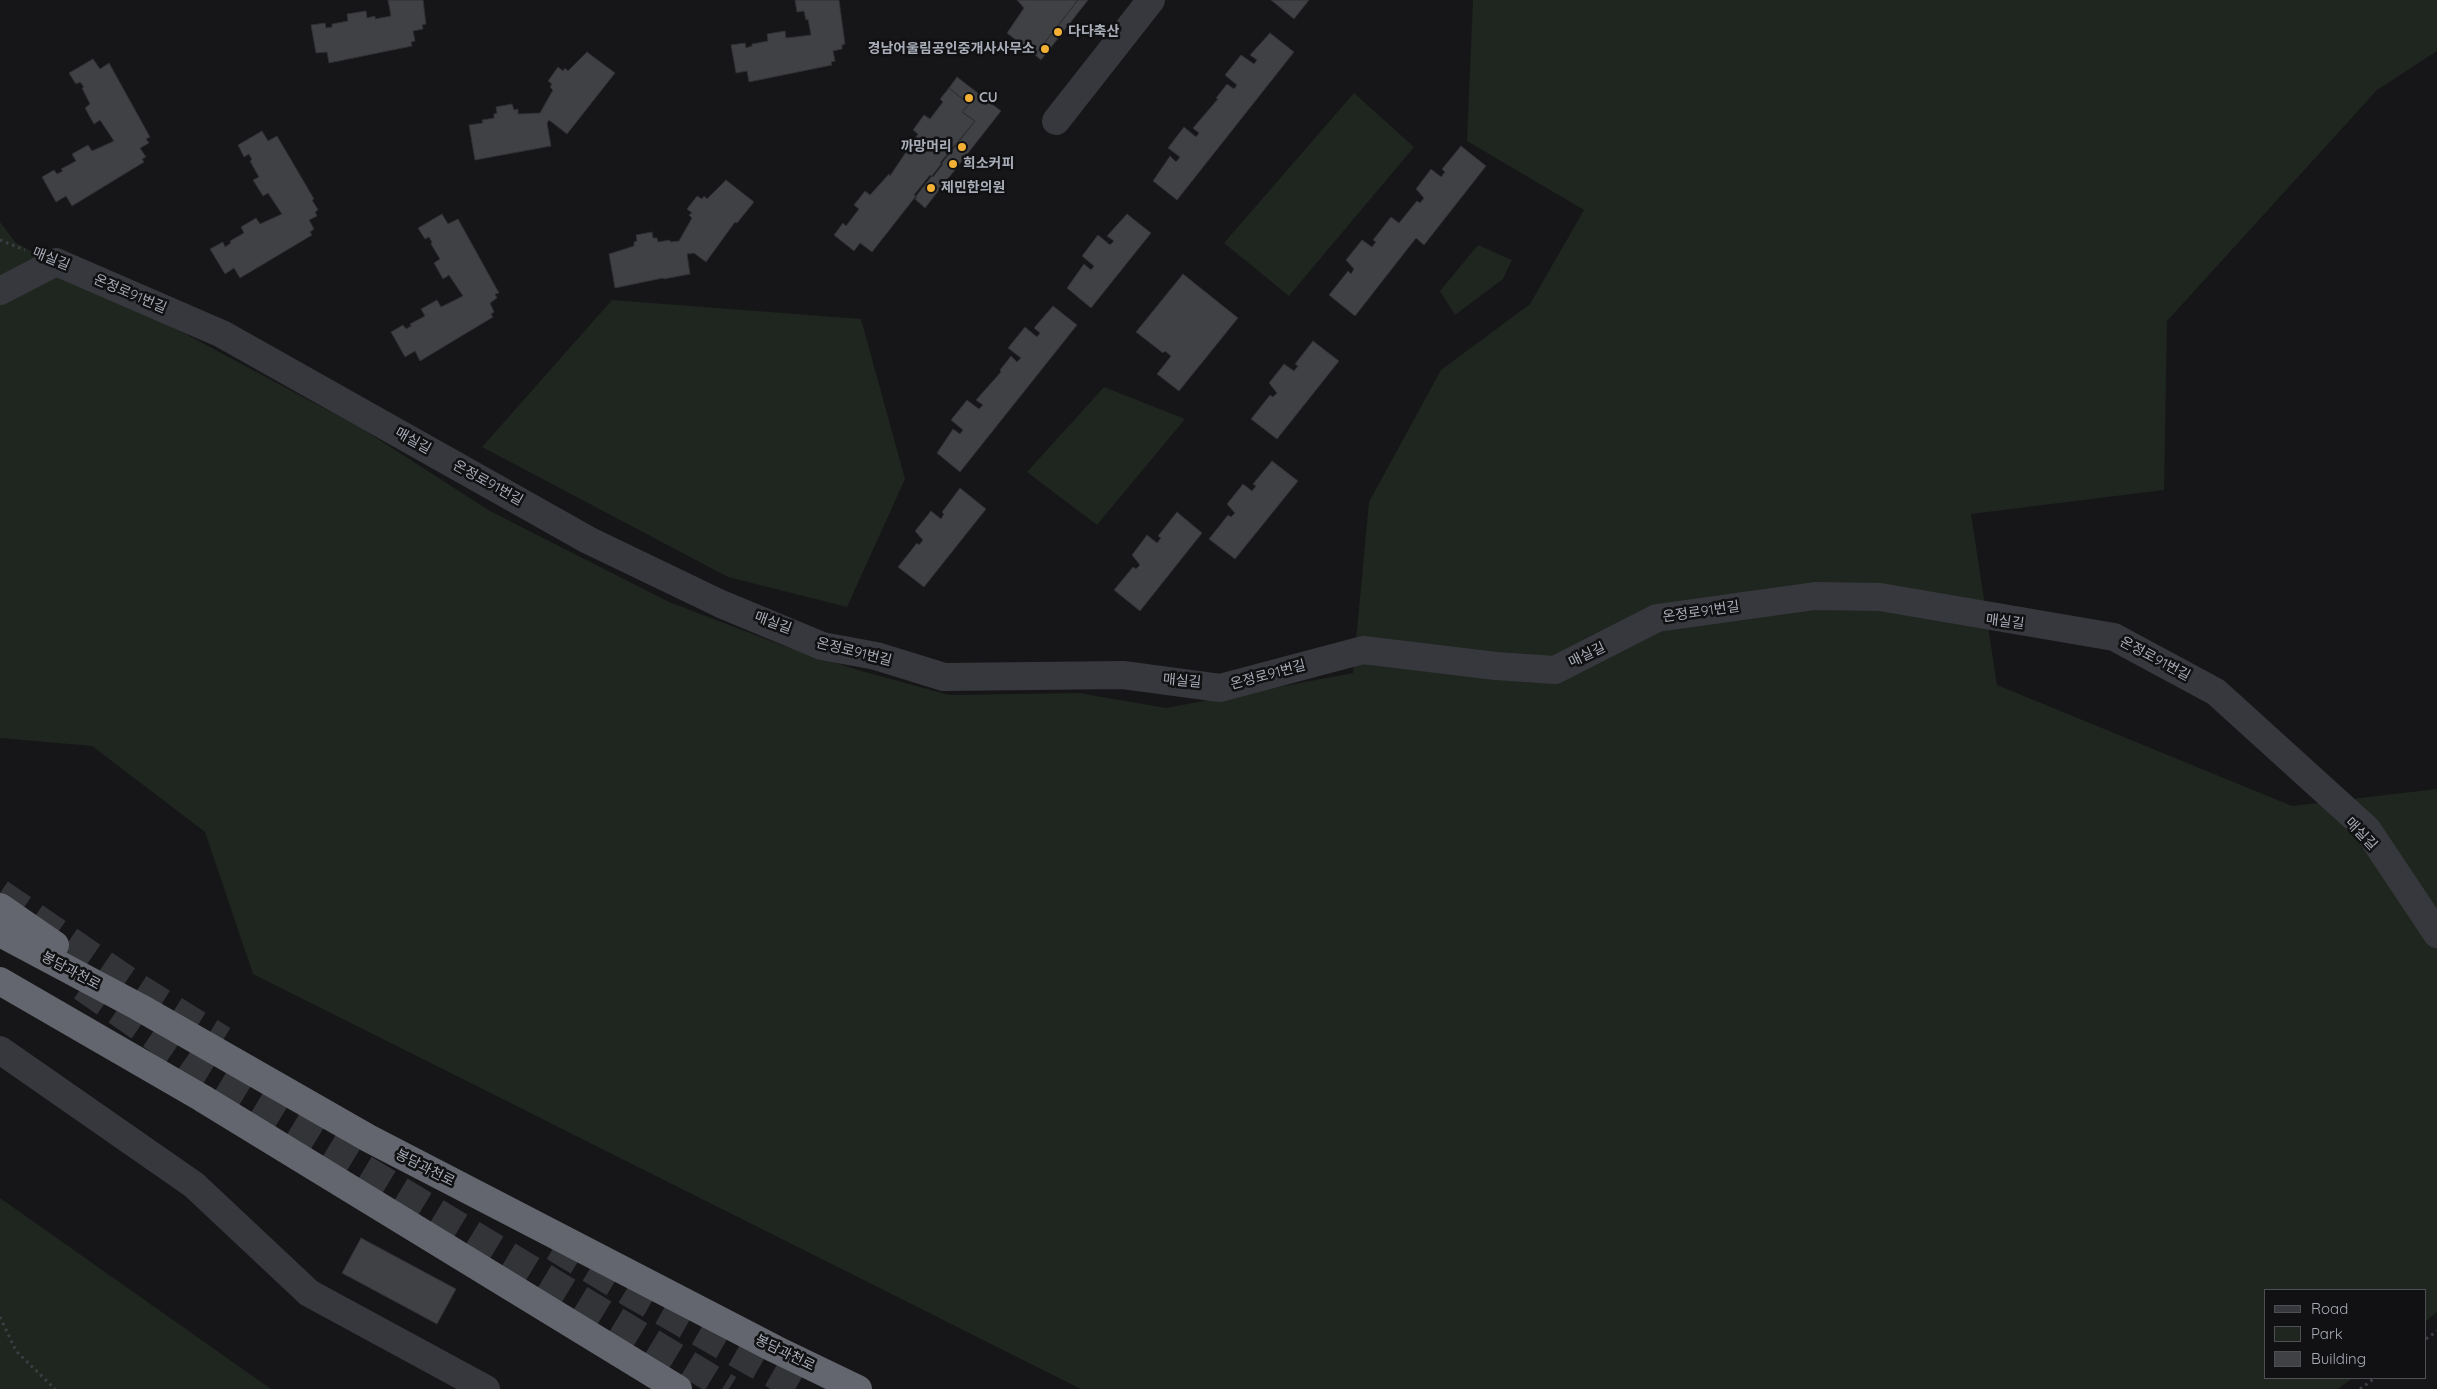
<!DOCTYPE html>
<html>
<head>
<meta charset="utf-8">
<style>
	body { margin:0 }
	#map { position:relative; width:2437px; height:1389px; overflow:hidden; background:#161618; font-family:Quicksand,sans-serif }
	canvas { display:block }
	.legend { position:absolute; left:2264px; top:1289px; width:162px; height:90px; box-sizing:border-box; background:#111113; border:1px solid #4d4f55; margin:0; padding:6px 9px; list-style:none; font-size:15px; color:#a8adb8 }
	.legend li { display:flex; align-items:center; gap:10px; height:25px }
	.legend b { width:25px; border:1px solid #4d4f55 }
</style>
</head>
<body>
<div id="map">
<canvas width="2437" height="1389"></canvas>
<ul class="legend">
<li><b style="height:6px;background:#37383d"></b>Road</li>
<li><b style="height:14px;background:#1e261f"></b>Park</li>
<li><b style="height:14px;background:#404145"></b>Building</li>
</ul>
</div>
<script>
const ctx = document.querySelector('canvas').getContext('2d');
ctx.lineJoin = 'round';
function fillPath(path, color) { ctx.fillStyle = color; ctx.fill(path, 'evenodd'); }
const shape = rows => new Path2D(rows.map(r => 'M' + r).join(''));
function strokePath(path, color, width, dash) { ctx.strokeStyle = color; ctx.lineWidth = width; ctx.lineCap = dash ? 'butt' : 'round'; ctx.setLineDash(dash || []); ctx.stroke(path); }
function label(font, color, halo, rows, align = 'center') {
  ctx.font = font + ' Quicksand,"Noto Sans KR",sans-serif'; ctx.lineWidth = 5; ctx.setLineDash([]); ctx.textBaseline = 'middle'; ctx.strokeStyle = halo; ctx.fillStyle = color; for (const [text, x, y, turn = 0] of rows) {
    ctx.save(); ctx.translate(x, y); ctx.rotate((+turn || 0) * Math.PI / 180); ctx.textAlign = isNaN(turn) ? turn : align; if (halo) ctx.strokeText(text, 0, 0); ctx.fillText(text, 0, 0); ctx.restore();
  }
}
fillPath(shape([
	[1473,0,2437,0,2437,51,2377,90,2167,321,2164,490,1971,514,1997,685,2292,806,2437,789,2437,1312,2426,1321,2426,1290,2266,1290,2266,1378,2353,1378,2338,1389,1081,1389,253,974,205,832,92,746,0,738,0,222,16,243,361,428,490,511,669,602,784,646,858,670,949,695,1079,693,1166,708,1353,673,1369,502,1441,370,1530,304,1584,210,1467,141],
	[1354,93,1414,147,1289,296,1224,243],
	[1478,245,1512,260,1503,279,1455,315,1440,291],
	[612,300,861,319,905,479,847,607,728,577,482,447],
	[1104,387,1185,419,1097,525,1027,472],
	[0,1198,271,1389,0,1389]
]), '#1e261f');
const building = shape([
	[388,0,423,0,426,24,422,25,423,29,413,31,415,41,411,42,412,46,329,63,327,52,316,53,311,25,325,23,326,28,332,27,332,24,348,21,347,14,366,11,367,18,375,16,375,19,391,16,388,0],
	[795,0,839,0,845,44,842,45,842,49,833,51,835,61,831,62,832,65,749,82,747,71,736,73,731,45,745,43,746,48,752,46,752,44,768,41,767,34,785,31,786,38,811,35,808,19,806,20,804,11,797,12,795,0],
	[1017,0,1078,0,1035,55,1007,33,1024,8,1017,0],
	[1078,0,1088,0,1041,60,1035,55,1078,0],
	[1271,0,1309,0,1294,19,1271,0],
	[1270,33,1294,52,1177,200,1153,181,1170,156,1176,162,1180,157,1168,148,1184,127,1196,137,1199,133,1193,128,1218,99,1216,98,1227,84,1234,89,1237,85,1225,75,1241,55,1254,64,1257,60,1250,55,1270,33],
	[587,52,615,73,567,134,549,120,547,123,551,146,475,160,469,125,483,123,482,120,494,118,494,114,497,113,496,107,512,104,514,110,518,109,518,114,540,113,553,90,550,87,552,84,548,81,558,67,563,71,565,68,568,71,587,52],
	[93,59,100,69,109,63,150,137,146,139,149,143,140,148,146,157,142,159,144,162,72,206,66,196,56,202,42,177,54,170,57,174,63,171,61,169,76,161,72,154,88,145,92,151,114,141,100,120,94,124,85,108,90,104,82,88,84,87,80,82,76,84,69,73,93,59],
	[957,77,1001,111,925,208,915,199,917,197,914,195,930,175,933,177,943,164,940,163,975,121,962,112,969,104,949,88,957,77],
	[949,88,969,104,962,112,975,121,872,252,860,243,854,251,834,235,843,223,846,226,859,209,854,205,865,191,870,195,889,174,890,176,918,134,913,130,924,115,930,119,943,102,940,99,949,88],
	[262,131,268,141,277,136,314,199,312,200,318,210,315,212,317,216,309,220,314,229,310,232,312,235,240,278,234,268,225,274,210,249,223,242,225,247,231,243,230,241,244,233,241,227,256,218,260,224,282,214,268,193,263,196,253,180,259,177,250,161,252,160,249,154,244,157,238,145,262,131],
	[1461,146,1486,166,1424,245,1416,238,1355,316,1329,295,1348,271,1351,274,1354,269,1346,260,1362,240,1372,247,1376,242,1373,240,1391,217,1399,223,1417,201,1420,203,1424,198,1416,189,1431,169,1441,177,1445,172,1442,169,1461,146],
	[726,180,754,202,737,223,735,222,706,262,694,253,687,254,690,274,664,279,663,278,615,288,609,254,634,246,634,242,637,241,636,235,652,232,653,238,657,238,658,242,670,240,670,242,679,241,692,218,689,215,692,213,687,209,697,196,702,199,704,196,707,199,726,180],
	[442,214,448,224,458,219,499,293,495,294,497,298,490,303,494,312,491,314,493,317,420,361,415,351,405,357,391,332,403,325,406,329,411,326,410,324,425,316,421,309,437,300,441,307,463,296,449,275,443,279,434,263,440,259,431,244,432,242,429,237,425,239,418,228,442,214],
	[1127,214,1151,233,1091,308,1067,288,1084,264,1091,270,1094,266,1082,256,1098,235,1110,245,1114,241,1107,236,1127,214],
	[1183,274,1238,318,1179,391,1157,374,1171,356,1165,351,1163,353,1136,332,1183,274],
	[1053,306,1077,325,960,472,937,453,953,429,960,434,963,430,951,420,967,400,979,409,983,405,976,400,1001,372,1000,370,1011,356,1017,362,1021,358,1008,348,1025,327,1037,337,1040,333,1034,328,1053,306],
	[1313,341,1339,361,1277,439,1251,419,1270,395,1273,397,1277,393,1269,383,1284,364,1294,371,1298,366,1295,364,1313,341],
	[1272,461,1298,481,1235,559,1209,539,1228,515,1231,517,1235,513,1227,504,1243,484,1252,491,1256,486,1253,484,1272,461],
	[960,488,986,509,924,587,898,567,917,543,919,545,923,540,915,531,931,511,941,519,944,514,942,512,960,488],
	[1177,512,1202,533,1140,611,1114,590,1133,567,1136,569,1140,565,1132,555,1147,535,1157,543,1161,538,1158,536,1177,512],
	[361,1238,456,1289,437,1324,342,1273,361,1238]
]);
fillPath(building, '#404145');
strokePath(building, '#303034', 1);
strokePath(shape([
	[0,893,139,988,223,1040],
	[82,987,206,1073,729,1389],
	[554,1247,628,1292,799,1389]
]), '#333438', 28, [28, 14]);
strokePath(shape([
	[0,240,25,250],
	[0,1317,16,1351,55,1389],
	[2426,1339,2437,1331],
	[2360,1389,2375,1378]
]), '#3d3f44', 3, [2.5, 4]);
strokePath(shape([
	[1056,121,1151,0],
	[0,291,56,262,222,334,588,540,721,604,822,646,876,656,944,677,1123,675,1220,688,1363,650,1496,666,1555,670,1657,618,1815,596,1880,597,2114,637,2216,692,2367,829,2437,934],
	[0,1050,194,1185,309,1293,486,1389]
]), '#37383d', 28);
strokePath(shape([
	[0,907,55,945],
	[0,933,139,1007,368,1138,775,1349,858,1389],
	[0,981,202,1098,678,1389]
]), '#63666e', 28);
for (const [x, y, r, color] of [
	[1058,32,5,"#f2b134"],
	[1045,49,5,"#f2b134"],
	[969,98,5,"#f2b134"],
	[962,147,5,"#f2b134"],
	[953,164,5,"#f2b134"],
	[931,188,5,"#f2b134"]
]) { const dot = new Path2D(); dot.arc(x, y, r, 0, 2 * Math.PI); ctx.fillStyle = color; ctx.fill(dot); strokePath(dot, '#111113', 2); }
label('bold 14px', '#a8adb8', '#111113', [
	["다다축산",1068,32],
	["경남어울림공인중개사사무소",1035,49,"right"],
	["CU",979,98],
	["까망머리",952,147,"right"],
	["희소커피",963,164],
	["제민한의원",941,188]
], 'left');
label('14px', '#a8adb8', '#111113', [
	["매실길",51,259,22],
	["온정로91번길",130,294,23],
	["매실길",413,441,29],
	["온정로91번길",488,483,29],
	["온정로91번길",1701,612,-8],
	["매실길",2005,622,7],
	["매실길",773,623,20],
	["온정로91번길",854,652,14],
	["매실길",1587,655,-26],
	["온정로91번길",2155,659,28],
	["온정로91번길",1268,675,-15],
	["매실길",1182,681,5],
	["매실길",2361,834,46],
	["봉담과천로",71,971,28],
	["봉담과천로",425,1168,27],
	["봉담과천로",785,1353,26]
]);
</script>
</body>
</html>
